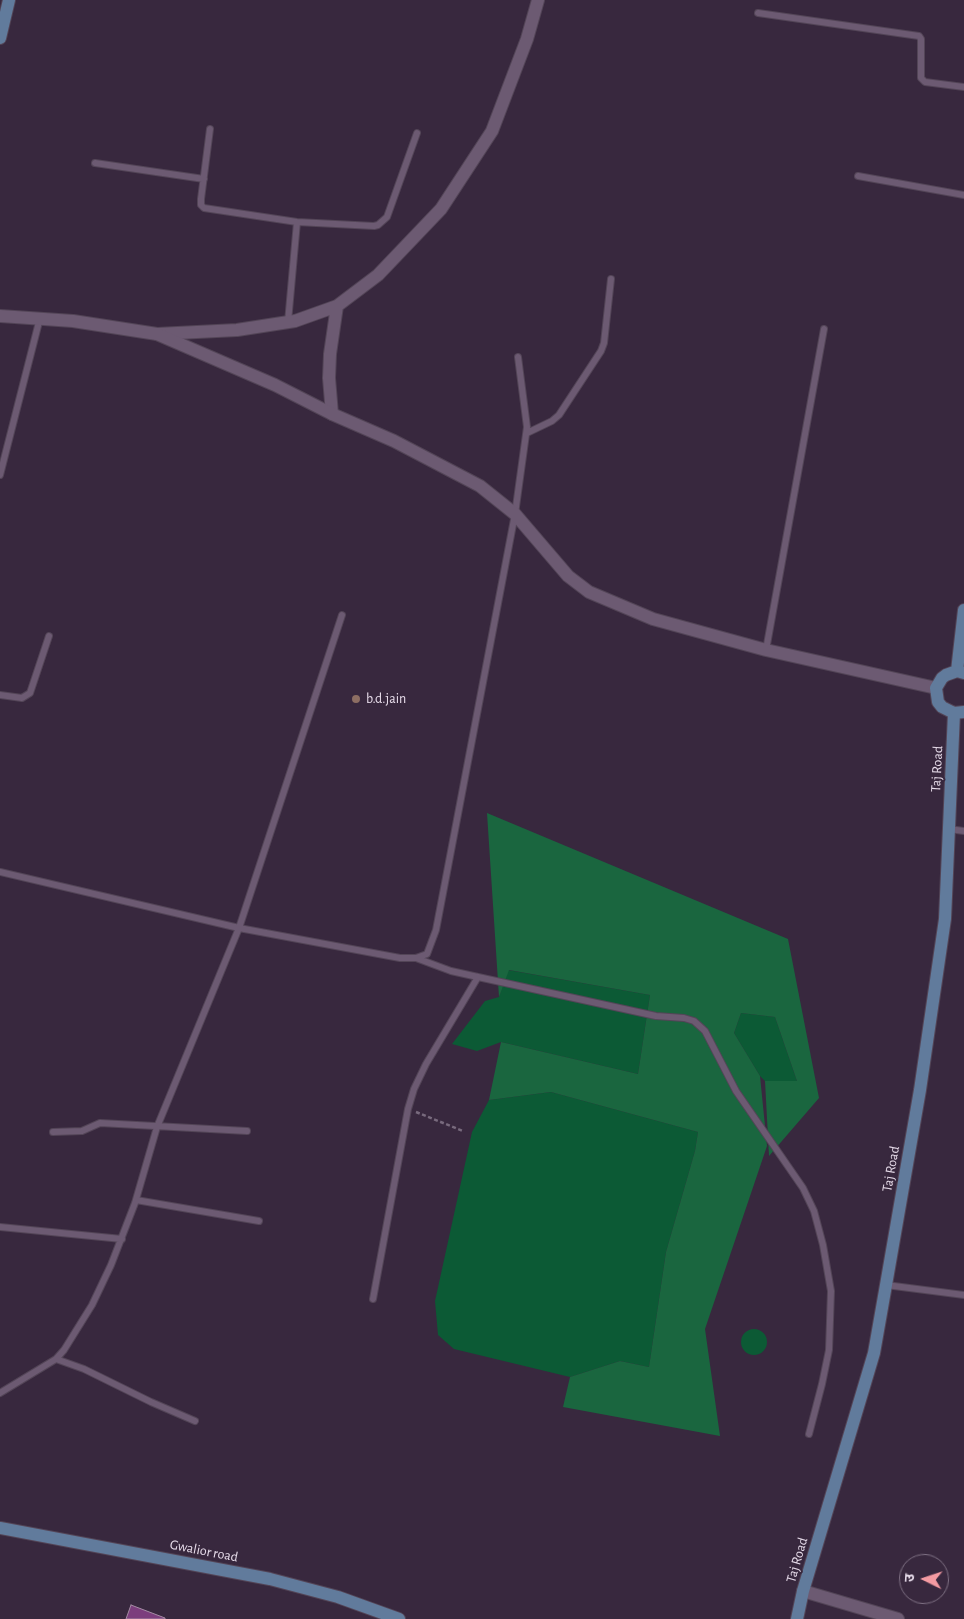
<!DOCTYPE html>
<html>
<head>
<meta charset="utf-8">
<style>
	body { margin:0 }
	#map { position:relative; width:964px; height:1619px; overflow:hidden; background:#38283e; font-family:"Alegreya Sans","Noto Sans Devanagari",sans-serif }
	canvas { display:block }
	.north { position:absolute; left:899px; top:1554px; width:50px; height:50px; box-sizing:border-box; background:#38283e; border:1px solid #7e7083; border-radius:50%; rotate:274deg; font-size:14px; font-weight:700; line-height:20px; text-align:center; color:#e7dcea }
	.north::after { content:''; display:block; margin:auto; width:18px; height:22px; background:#f49aa2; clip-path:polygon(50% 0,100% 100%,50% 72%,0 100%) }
</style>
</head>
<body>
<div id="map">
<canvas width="964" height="1619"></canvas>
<div class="north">उ</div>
</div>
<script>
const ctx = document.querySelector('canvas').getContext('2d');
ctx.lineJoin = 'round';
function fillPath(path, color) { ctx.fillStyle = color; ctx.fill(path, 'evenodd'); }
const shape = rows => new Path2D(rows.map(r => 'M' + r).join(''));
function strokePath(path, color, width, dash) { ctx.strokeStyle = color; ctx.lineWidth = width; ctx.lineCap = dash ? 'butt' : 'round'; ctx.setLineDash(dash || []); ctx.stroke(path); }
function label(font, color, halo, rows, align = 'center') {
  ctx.font = font + ' "Alegreya Sans",sans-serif'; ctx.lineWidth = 4; ctx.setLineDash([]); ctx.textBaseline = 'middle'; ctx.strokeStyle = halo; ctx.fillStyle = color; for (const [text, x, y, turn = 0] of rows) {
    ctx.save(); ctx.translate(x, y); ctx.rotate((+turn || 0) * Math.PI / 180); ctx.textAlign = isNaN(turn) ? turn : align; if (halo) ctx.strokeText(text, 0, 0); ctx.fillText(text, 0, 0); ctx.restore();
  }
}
fillPath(shape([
	[508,970,650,995,638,1074,501,1042,477,1051,452,1044,485,1001,499,997],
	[741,1013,775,1017,797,1081,765,1081,760,1076,734,1033],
	[551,1092,698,1132,695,1151,666,1252,649,1367,620,1361,570,1377,454,1349,438,1335,435,1301,472,1132,489,1100],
	'741 1342a13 13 0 1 1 26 0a13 13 0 1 1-26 0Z'
]), '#0c5a35');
fillPath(shape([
	[487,813,788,939,819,1098,769,1156,765,1081,797,1081,775,1017,741,1013,734,1033,760,1076,767,1146,705,1329,720,1436,563,1407,570,1377,620,1361,649,1367,666,1252,695,1151,698,1132,551,1092,489,1100,501,1042,638,1074,650,995,509,970,499,997]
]), '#1a663f');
const building = shape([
	[131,1605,165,1618,165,1619,126,1619,131,1605]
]);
fillPath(building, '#7c3e7d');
strokePath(building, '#a58ca5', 1);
const service = shape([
	[758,13,919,36,921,39,921,78,925,82,964,87],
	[210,129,201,199,201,205,204,208,297,222,374,226,378,225,387,217,417,133],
	[95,163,204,179],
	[858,176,964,195],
	[288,322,297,222],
	[527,433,552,421,559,415,601,351,604,343,611,279],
	[0,475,40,318],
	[766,650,824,329],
	[0,695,22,698,30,693,49,636],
	[949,829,964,831],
	[0,872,239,928,400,958,416,958,427,954,436,930,515,514,527,427,518,357],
	[416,958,451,971,478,977,656,1016,684,1018,694,1021,705,1031,736,1091,803,1188,814,1211,823,1245,831,1291,829,1350,822,1384,809,1434],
	[53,1132,82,1131,100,1123,247,1131],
	[136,1200,259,1221],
	[0,1227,122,1239],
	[886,1285,964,1295],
	[373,1299,408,1109,414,1089,426,1064,478,977],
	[56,1359,84,1369,151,1402,195,1421],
	[0,1393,56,1359,64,1350,92,1305,111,1265,135,1203,157,1127,239,928,342,615]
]);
const minor = shape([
	[157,334,237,330,295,321,337,306,378,275,441,209,492,131,527,39,538,0],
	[332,414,329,378,330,354,337,306],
	[803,1591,898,1619]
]);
const tertiary = shape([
	[0,316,73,321,157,334,275,385,332,414,394,441,480,486,515,514,568,576,589,592,653,619,766,650,936,688]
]);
const secondary = shape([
	[0,38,9,0],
	[957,671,964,610],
	[964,673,957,671,946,675,942,678,936,688,938,702,942,707,954,713,964,712],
	[0,1528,270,1579,338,1597,399,1619],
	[797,1619,803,1591,874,1353,886,1285,920,1090,945,919,954,713]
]);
strokePath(service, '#534557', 8);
strokePath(minor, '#534557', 14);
strokePath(tertiary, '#534557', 14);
strokePath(secondary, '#534557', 14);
strokePath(shape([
	[416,1112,463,1131]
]), '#786a7d', 2.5, [4, 2.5]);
strokePath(service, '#6c5a72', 6);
strokePath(minor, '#6c5a72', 12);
strokePath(tertiary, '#6c5a72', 12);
strokePath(secondary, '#617b9c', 12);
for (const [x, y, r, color] of [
	[356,699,5,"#8d6e63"]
]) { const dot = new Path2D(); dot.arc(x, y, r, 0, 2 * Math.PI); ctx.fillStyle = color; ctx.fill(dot); strokePath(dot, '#38283e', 2); }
label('14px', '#e7dcea', '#38283e', [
	["b.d.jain",366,699]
], 'left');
label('14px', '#e7dcea', '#38283e', [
	["Taj Road",937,769,-87],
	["Taj Road",891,1169,-80],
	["Gwalior road",204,1551,11],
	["Taj Road",797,1560,-74]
]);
</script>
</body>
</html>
